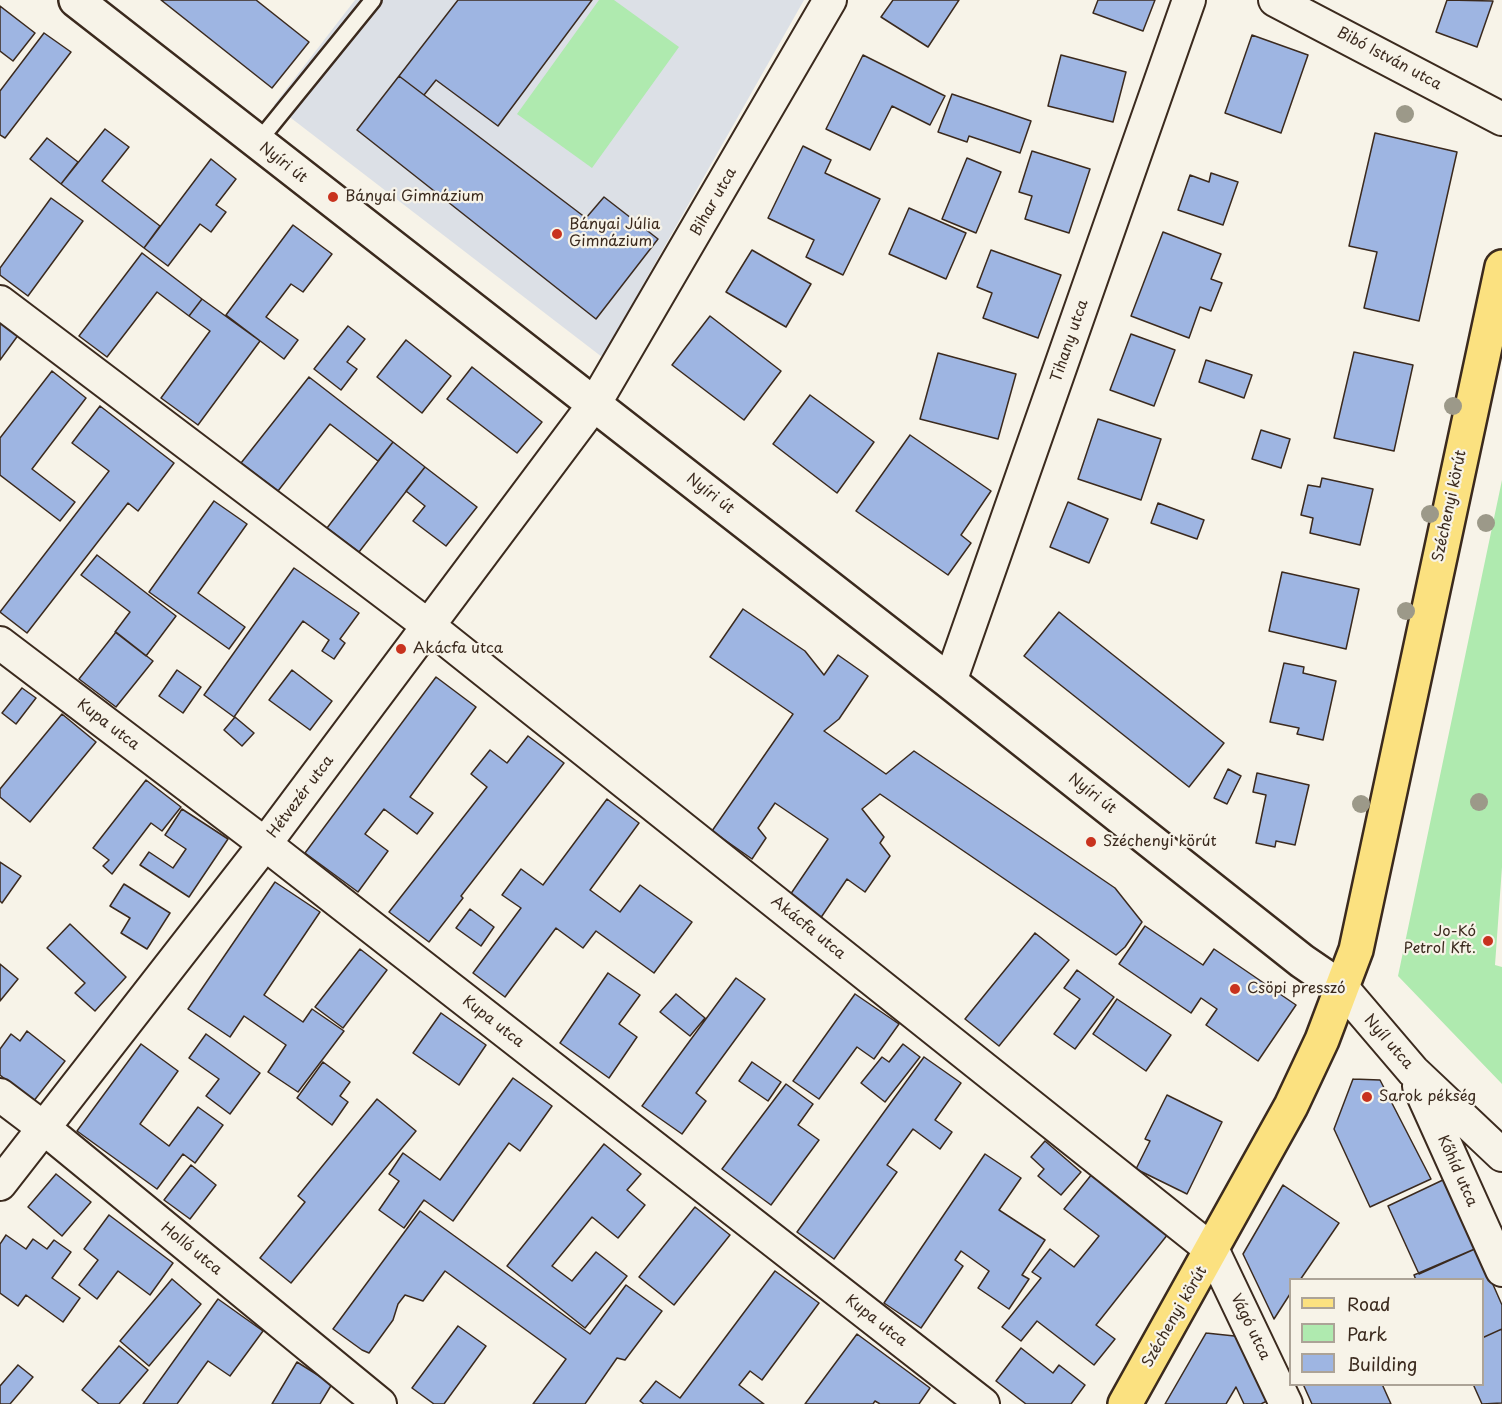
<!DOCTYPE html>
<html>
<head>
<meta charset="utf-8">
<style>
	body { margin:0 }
	#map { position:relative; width:1502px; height:1404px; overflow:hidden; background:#f7f3e8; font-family:"Playpen Sans",sans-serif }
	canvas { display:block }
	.legend { position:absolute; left:1289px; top:1278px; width:195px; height:108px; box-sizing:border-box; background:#f7f3e8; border:2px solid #aca397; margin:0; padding:8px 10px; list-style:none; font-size:18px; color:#3b2a1e }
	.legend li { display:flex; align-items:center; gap:12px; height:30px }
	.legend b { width:30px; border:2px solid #aca397 }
</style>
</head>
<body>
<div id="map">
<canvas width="1502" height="1404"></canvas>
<ul class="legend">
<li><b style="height:8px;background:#fbe180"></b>Road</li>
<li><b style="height:16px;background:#afeaaf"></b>Park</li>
<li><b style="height:16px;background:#9eb5e2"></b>Building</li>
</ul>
</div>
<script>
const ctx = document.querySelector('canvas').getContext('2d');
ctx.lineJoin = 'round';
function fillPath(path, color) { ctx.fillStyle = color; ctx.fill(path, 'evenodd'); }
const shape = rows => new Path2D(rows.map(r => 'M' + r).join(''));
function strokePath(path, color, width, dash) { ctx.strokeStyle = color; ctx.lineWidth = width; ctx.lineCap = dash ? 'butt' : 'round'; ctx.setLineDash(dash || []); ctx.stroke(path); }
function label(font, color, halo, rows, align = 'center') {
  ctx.font = font + ' "Playpen Sans",sans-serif'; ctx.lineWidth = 4.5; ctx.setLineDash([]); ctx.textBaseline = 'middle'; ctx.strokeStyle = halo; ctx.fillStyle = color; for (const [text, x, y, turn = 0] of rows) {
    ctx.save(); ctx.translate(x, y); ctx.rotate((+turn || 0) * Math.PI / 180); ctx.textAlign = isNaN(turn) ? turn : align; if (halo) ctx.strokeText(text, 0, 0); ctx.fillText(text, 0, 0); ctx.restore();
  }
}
fillPath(shape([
	[355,0,804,0,602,357,274,105]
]), '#dce0e6');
fillPath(shape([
	[599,0,614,0,679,47,592,168,517,114],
	[1502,480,1502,867,1495,965,1502,967,1502,1084,1398,976]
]), '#afeaaf');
const building = shape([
	[161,0,256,0,309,42,272,88,161,0],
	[458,0,592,0,498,126,436,80,424,95,399,76,458,0],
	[893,0,959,0,928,47,881,17,893,0],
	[1098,0,1155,0,1143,31,1093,13,1098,0],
	[1447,0,1493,1,1477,47,1436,32,1447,0],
	[0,6,35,33,13,61,0,51,0,6],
	[44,33,71,52,5,138,0,135,0,91,44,33],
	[1252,35,1308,55,1281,133,1225,113,1252,35],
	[863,55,945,96,930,125,892,106,870,150,826,129,863,55],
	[1061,55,1126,72,1113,122,1048,106,1061,55],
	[399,76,586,218,604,197,658,239,596,319,357,130,399,76],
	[952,94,1031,121,1020,153,969,136,967,142,938,132,952,94],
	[105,129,129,147,102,181,160,226,144,248,61,184,105,129],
	[1375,133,1457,152,1419,321,1364,308,1377,252,1349,246,1375,133],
	[47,138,78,162,61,184,30,159,47,138],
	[803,146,831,160,825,173,880,199,843,275,806,257,814,240,768,218,803,146],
	[1032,151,1090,169,1069,233,1025,219,1032,196,1019,192,1032,151],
	[967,158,1001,172,976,233,942,219,967,158],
	[211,159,236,179,216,205,226,212,211,232,200,224,168,266,144,248,211,159],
	[1211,173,1238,182,1223,225,1178,210,1190,175,1209,182,1211,173],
	[51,198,83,221,28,296,0,275,0,268,51,198],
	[909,208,966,233,946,279,889,254,909,208],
	[293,225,332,254,303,292,291,284,266,317,298,340,284,359,226,315,293,225],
	[1163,232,1221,254,1211,279,1222,283,1211,311,1200,307,1189,338,1131,316,1163,232],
	[752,250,811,284,786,327,726,292,752,250],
	[991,250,1061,275,1038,338,983,318,992,293,977,287,991,250],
	[142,253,202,299,189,316,157,292,107,357,79,336,142,253],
	[202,299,260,341,198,425,161,398,210,331,189,316,202,299],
	[710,316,781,371,744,420,672,365,710,316],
	[0,320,19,334,0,360,0,320],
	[348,326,365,339,347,362,357,369,341,390,314,369,348,326],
	[1131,334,1175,350,1154,406,1110,390,1131,334],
	[406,340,451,376,422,413,377,377,406,340],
	[1354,352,1413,365,1394,451,1334,438,1354,352],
	[938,353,1016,374,998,439,920,419,938,353],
	[1206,360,1252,375,1244,398,1199,382,1206,360],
	[472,367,542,422,517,453,447,399,472,367],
	[52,371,86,398,32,469,75,502,60,521,0,475,0,438,52,371],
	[309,377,393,442,378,461,330,424,278,491,241,463,309,377],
	[810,395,874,442,837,493,773,444,810,395],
	[100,406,174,463,138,511,128,503,27,633,0,612,109,471,72,443,100,406],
	[1098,419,1161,439,1141,500,1078,479,1098,419],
	[1261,430,1290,439,1281,468,1252,459,1261,430],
	[910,435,991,491,961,535,971,543,948,575,856,511,910,435],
	[393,442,425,467,359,552,327,528,393,442],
	[425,467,477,507,446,546,413,521,425,506,406,491,425,467],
	[1322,478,1373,489,1360,545,1310,533,1313,518,1301,515,1308,485,1320,487,1322,478],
	[214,501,247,524,198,593,245,627,229,649,149,592,214,501],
	[1068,502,1108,519,1089,563,1050,547,1068,502],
	[1158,503,1204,520,1197,539,1151,523,1158,503],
	[97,555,176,616,146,656,115,632,130,612,81,575,97,555],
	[294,568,359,613,340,639,345,643,334,659,322,651,329,640,303,621,234,717,204,695,294,568],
	[1282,572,1359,589,1346,649,1269,631,1282,572],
	[743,609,805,651,824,675,838,655,868,676,839,719,824,731,886,774,914,751,1115,888,1142,922,1125,947,1116,955,880,794,862,809,884,837,880,843,890,856,865,892,847,879,820,919,788,898,828,839,775,803,758,828,766,838,752,859,712,831,793,714,710,657,743,609],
	[1059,612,1224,743,1189,787,1024,656,1059,612],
	[116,632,153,661,116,707,79,679,116,632],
	[1284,663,1304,667,1303,673,1336,681,1323,740,1297,734,1299,728,1270,722,1284,663],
	[177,670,201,687,183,713,159,696,177,670],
	[292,670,332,701,310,730,269,700,292,670],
	[436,677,476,707,410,797,433,813,417,834,384,809,365,834,388,851,358,892,305,853,436,677],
	[22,688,36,698,16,724,2,713,22,688],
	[62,714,96,742,30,822,0,797,0,789,62,714],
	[235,717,254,733,242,746,224,730,235,717],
	[528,736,564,763,461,896,463,898,429,942,389,912,487,787,471,774,490,750,507,763,528,736],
	[1228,769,1241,776,1227,804,1214,798,1228,769],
	[1257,773,1309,785,1295,845,1276,841,1275,847,1256,843,1266,795,1253,792,1257,773],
	[146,780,181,807,162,831,151,823,112,874,103,866,109,860,93,848,146,780],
	[607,799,639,823,590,890,620,912,640,885,692,922,654,973,596,931,583,948,556,928,505,997,473,973,521,908,502,895,521,869,543,885,607,799],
	[182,809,228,839,189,897,140,865,149,852,173,868,186,849,165,835,182,809],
	[0,862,21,876,2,903,0,901,0,862],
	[275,882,320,912,264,995,303,1022,312,1009,344,1031,298,1092,268,1072,286,1045,244,1016,230,1037,188,1009,275,882],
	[124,884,170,913,147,949,121,933,130,918,110,906,124,884],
	[470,909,494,927,481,946,456,928,470,909],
	[70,924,126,977,95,1011,75,993,85,983,47,948,70,924],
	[1145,926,1203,965,1214,949,1296,1005,1258,1061,1206,1025,1217,1009,1201,998,1191,1013,1119,964,1145,926],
	[1035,933,1069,960,999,1046,965,1019,1035,933],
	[360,949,387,970,343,1028,315,1007,360,949],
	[0,964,18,979,0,1001,0,964],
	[1077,970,1114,997,1075,1049,1054,1034,1080,999,1064,988,1077,970],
	[608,973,640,995,619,1024,637,1037,609,1078,560,1043,608,973],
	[736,978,765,999,696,1093,706,1101,682,1134,642,1106,736,978],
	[676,994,705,1018,690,1036,660,1012,676,994],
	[855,994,899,1024,874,1059,857,1047,819,1099,793,1081,855,994],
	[1117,999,1171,1035,1146,1071,1093,1034,1117,999],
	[441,1013,486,1045,459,1085,413,1053,441,1013],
	[27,1031,65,1061,33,1102,0,1075,0,1049,11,1034,20,1041,27,1031],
	[206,1034,260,1073,230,1114,206,1096,219,1079,189,1058,206,1034],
	[141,1044,178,1071,140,1124,169,1146,198,1107,223,1125,195,1163,183,1154,157,1189,77,1131,141,1044],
	[903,1044,920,1057,885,1102,861,1083,882,1057,889,1062,903,1044],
	[924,1057,961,1083,935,1120,952,1132,940,1149,913,1129,887,1165,897,1172,834,1259,797,1232,924,1057],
	[323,1062,350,1082,340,1096,348,1102,332,1125,297,1098,323,1062],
	[752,1062,781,1082,768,1101,739,1081,752,1062],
	[513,1078,552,1106,520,1151,509,1143,453,1221,424,1200,404,1228,379,1210,399,1181,389,1174,403,1153,440,1180,513,1078],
	[1353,1079,1380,1080,1431,1179,1370,1207,1334,1129,1353,1079],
	[786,1084,813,1104,798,1125,819,1140,771,1205,722,1169,786,1084],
	[1167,1095,1222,1122,1187,1194,1136,1169,1150,1141,1145,1139,1167,1095],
	[377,1099,416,1131,291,1283,260,1258,305,1202,298,1196,377,1099],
	[1045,1141,1081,1172,1061,1195,1038,1176,1044,1169,1031,1157,1045,1141],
	[604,1144,641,1174,627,1190,645,1205,618,1238,592,1217,552,1266,572,1281,596,1252,627,1276,585,1328,507,1266,604,1144],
	[985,1154,1021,1178,999,1210,1045,1240,1022,1275,1029,1279,1009,1309,978,1288,989,1271,961,1251,955,1260,963,1266,921,1328,884,1303,985,1154],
	[191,1165,216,1185,190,1219,164,1200,191,1165],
	[56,1174,91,1202,62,1236,28,1207,56,1174],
	[1092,1174,1168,1234,1096,1325,1115,1339,1094,1365,1037,1321,1021,1341,1002,1327,1041,1278,1032,1272,1050,1249,1074,1267,1099,1236,1064,1209,1092,1174],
	[1445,1179,1477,1248,1419,1274,1388,1206,1445,1179],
	[1283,1185,1339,1223,1300,1280,1290,1280,1290,1294,1274,1319,1243,1254,1283,1185],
	[695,1207,730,1235,674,1305,639,1277,695,1207],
	[420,1211,590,1334,626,1285,662,1311,625,1360,617,1358,585,1404,533,1404,566,1359,445,1271,423,1301,405,1295,398,1304,393,1320,369,1353,362,1350,333,1329,420,1211],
	[109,1215,173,1263,150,1295,118,1271,97,1299,79,1285,98,1260,84,1249,109,1215],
	[6,1235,26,1249,33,1239,47,1249,54,1240,71,1252,52,1278,80,1298,63,1322,26,1295,18,1306,0,1293,0,1244,6,1235],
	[1477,1248,1502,1305,1502,1329,1482,1338,1482,1280,1416,1280,1414,1275,1477,1248],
	[775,1271,819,1303,762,1380,750,1371,739,1385,764,1404,644,1404,640,1401,656,1381,680,1398,775,1271],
	[172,1279,201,1304,149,1366,120,1341,172,1279],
	[218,1299,263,1331,230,1376,208,1361,177,1404,143,1404,218,1299],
	[458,1326,486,1346,444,1404,434,1404,412,1388,458,1326],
	[1502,1329,1502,1403,1482,1404,1473,1384,1482,1384,1482,1338,1502,1329],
	[1206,1333,1244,1337,1269,1400,1261,1404,1244,1404,1236,1387,1226,1404,1165,1404,1206,1333],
	[857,1334,930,1388,919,1404,880,1404,875,1401,873,1404,805,1404,857,1334],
	[119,1346,148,1370,119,1404,99,1404,82,1390,119,1346],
	[1021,1348,1053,1373,1059,1365,1085,1385,1071,1404,1026,1404,996,1381,1021,1348],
	[297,1362,332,1384,320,1404,272,1404,297,1362],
	[18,1365,33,1377,10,1404,0,1404,0,1386,18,1365],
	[1303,1384,1382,1384,1391,1404,1312,1404,1303,1384]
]);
fillPath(building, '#9eb5e2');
strokePath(building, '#3b2a1e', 1.5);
const lane = shape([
	[257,143,373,0]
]);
const street = shape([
	[1275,0,1502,119],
	[0,302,430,627,1213,1251,1286,1404],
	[0,643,265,844,983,1404],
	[950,682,1189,0],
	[1343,989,1413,1071,1502,1155],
	[1419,1086,1502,1270],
	[0,1095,45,1129,380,1404],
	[0,1184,265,844,595,403,830,0]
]);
const secondary = shape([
	[76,0,950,682,1302,961,1343,989]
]);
const primary = shape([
	[1125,1404,1291,1106,1322,1040,1356,950,1502,267]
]);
strokePath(lane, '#3b2a1e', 20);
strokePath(street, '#3b2a1e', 36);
strokePath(secondary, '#3b2a1e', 38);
strokePath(primary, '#3b2a1e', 38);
strokePath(lane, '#f7f3e8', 15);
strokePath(street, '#f7f3e8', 32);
strokePath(secondary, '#f7f3e8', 33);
strokePath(primary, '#fbe180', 33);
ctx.fillStyle = '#9c9989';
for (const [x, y] of [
	[1405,114],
	[1453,406],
	[1430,514],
	[1486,523],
	[1406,611],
	[1479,802],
	[1361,804]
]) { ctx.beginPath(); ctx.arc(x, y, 9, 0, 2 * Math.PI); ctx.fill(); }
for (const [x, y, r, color] of [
	[333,197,6,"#c8321e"],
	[557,234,6,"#c8321e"],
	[401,649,6,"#c8321e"],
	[1091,842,6,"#c8321e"],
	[1488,941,6,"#c8321e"],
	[1235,989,6,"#c8321e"],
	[1367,1097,6,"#c8321e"]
]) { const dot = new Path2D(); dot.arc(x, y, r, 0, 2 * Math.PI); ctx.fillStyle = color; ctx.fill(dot); strokePath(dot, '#f7f3e8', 2); }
label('15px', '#3b2a1e', '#f7f3e8', [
	["Bibó István utca",1389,59,28],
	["Nyíri út",283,163,38],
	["Bihar utca",714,202,-60],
	["Tihany utca",1070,341,-71],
	["Nyíri út",710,494,38],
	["Széchenyi körút",1450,506,-78],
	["Kupa utca",108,725,37],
	["Nyíri út",1092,794,38],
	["Hétvezér utca",301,797,-53],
	["Akácfa utca",808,928,39],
	["Kupa utca",493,1022,38],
	["Nyíl utca",1388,1042,49],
	["Kőhíd utca",1457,1171,66],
	["Holló utca",191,1249,39],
	["Széchenyi körút",1175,1317,-60],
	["Kupa utca",876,1321,38],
	["Vágó utca",1250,1327,64]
]);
label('15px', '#3b2a1e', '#f7f3e8', [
	["Bányai Gimnázium",345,197],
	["Bányai Júlia",569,225],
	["Gimnázium",569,242],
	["Akácfa utca",413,649],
	["Széchenyi körút",1103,842],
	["Jo-Kó",1476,932,"right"],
	["Petrol Kft.",1476,949,"right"],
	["Csöpi presszó",1247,989],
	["Sarok pékség",1379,1097]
], 'left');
</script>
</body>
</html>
